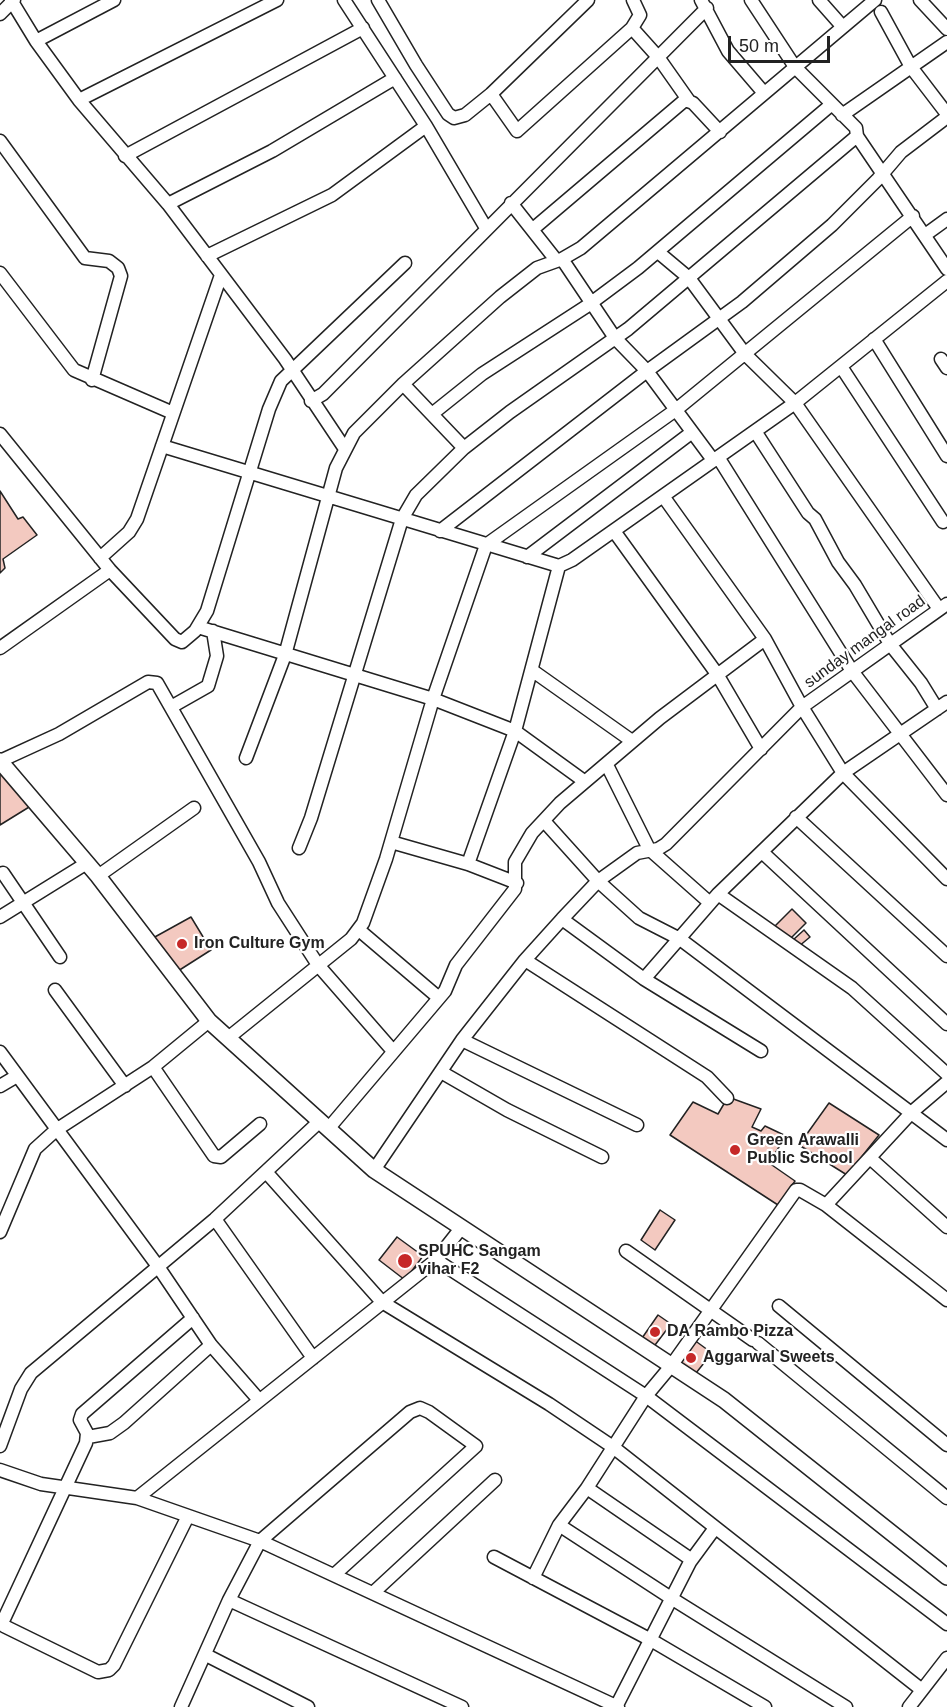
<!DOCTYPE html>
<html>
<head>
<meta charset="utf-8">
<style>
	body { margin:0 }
	#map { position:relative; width:947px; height:1707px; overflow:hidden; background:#fff; font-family:Arial,sans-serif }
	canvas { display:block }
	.scale { position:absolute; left:728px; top:36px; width:102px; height:27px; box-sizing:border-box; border:3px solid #222; border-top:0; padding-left:8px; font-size:18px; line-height:21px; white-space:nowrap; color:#222; -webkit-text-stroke:4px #fff; paint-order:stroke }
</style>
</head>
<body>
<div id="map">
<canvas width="947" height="1707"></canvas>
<div class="scale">50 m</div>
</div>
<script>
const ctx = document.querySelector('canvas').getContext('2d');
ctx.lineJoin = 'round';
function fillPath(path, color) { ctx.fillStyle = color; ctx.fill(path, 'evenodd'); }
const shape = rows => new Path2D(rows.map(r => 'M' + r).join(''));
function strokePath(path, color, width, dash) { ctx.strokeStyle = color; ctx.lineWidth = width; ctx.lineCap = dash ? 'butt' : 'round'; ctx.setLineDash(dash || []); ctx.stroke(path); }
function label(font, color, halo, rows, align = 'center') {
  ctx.font = font + ' Arial,sans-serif'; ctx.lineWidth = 4.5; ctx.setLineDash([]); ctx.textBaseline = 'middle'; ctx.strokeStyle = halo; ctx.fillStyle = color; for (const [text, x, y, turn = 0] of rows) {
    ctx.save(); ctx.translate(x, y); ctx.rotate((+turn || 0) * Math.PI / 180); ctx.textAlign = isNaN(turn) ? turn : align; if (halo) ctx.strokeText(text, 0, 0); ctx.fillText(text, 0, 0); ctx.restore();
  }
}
const building = shape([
	[0,491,18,519,23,517,37,535,3,559,5,568,0,573,0,491],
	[0,765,34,804,0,825,0,765],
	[792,909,806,923,789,940,775,926,792,909],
	[191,917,211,950,178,971,153,938,191,917],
	[804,930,810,937,798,947,793,940,804,930],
	[728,1097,761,1109,752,1127,761,1131,765,1126,786,1136,769,1163,795,1181,778,1205,670,1135,693,1102,718,1114,728,1097],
	[829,1103,879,1135,847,1175,799,1145,829,1103],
	[660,1210,675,1220,655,1250,641,1240,660,1210],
	[397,1237,423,1256,405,1280,379,1260,397,1237],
	[658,1315,671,1324,652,1349,640,1341,658,1315],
	[690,1337,712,1353,692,1378,670,1364,690,1337]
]);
fillPath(building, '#f3c9c0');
strokePath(building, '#222', 1.5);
const minor = shape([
	[11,0,36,41,79,100,168,204,285,359,345,449],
	[344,0,426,126,486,228],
	[378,0,416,65,448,114,454,118,465,115,491,94,588,0],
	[701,0,728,51,764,93],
	[819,0,842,26],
	[920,0,947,29],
	[881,12,911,67,947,114],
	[0,14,14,0],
	[632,28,658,57,689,101],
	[36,41,114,0],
	[491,94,517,131,632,28,640,15,633,0],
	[79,100,277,0],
	[842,115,947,42],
	[857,136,947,269],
	[0,141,85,258,109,261,118,268,121,276,92,380],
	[125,156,363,28],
	[511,203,556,260],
	[168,204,272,151,395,78],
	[533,229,685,100,693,103,720,132],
	[925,235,947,219],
	[658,252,689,278,745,354,795,403,939,609],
	[207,256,332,195,426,126],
	[562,259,615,338,647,371,713,460],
	[0,273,74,370,173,413],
	[874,339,947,456],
	[941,359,947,368],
	[842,368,943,522],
	[403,384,464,448],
	[311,401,323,394,707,8],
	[432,414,482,374,587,306,638,268,832,104],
	[755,431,808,513,815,519,838,562,855,585,890,644,921,683,937,709],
	[0,434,110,570,175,639,182,642,195,631,207,611,269,409,281,381,405,263],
	[162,446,559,566,572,560,795,403,947,281],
	[718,457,852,671,947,795],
	[663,496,765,639,802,707,947,604],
	[440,531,647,371,742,302,832,225,878,179,901,152,947,117],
	[614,531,717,674,761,749],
	[527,557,691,433],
	[100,558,129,532,137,519,221,275],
	[198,627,433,699,515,731,584,781],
	[0,648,110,570],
	[533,671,632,741],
	[171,707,208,686,217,656,213,631],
	[246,758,285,655,336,468,354,433,403,384,500,297,537,268,562,259,581,248,875,0],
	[0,761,59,734,148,682,157,683,259,862,278,903,318,965,393,1051],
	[607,765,649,849,710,903],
	[796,817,947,956],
	[544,821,598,881,639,918,680,939,947,1140],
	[391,842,468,864,517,883],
	[299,848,311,818,402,519,416,495,464,448,510,412,628,329,857,136,856,128,795,67,751,0],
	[762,852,947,1024],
	[468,864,515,731,559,566],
	[3,873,60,957],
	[98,876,194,808],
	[718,894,852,988,947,1074],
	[0,917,87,863],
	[562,919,644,979,761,1051],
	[359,930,439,998],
	[525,960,707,1077,727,1098],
	[644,979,718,894,843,773,947,879],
	[55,990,125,1086],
	[228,1038,351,939,363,923,386,859,433,699,486,545,677,409,913,216],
	[462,1040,637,1125],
	[0,1052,157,1265,211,1345,259,1400],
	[153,1067,214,1156,221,1157,260,1124],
	[441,1072,507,1110,602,1157],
	[0,1086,17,1076],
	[328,1129,445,991,456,965,515,889,515,862,532,833,560,803,660,718,765,639],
	[870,1158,947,1227],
	[374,1170,462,1040,525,960,562,919,598,881,637,853,658,849,666,844,802,707,843,773,947,702],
	[267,1173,382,1302,549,1404,613,1447,922,1690],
	[826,1205,912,1112,947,1082],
	[215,1219,313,1358],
	[0,1232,35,1149,56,1130,153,1067,209,1021],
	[626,1251,753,1340],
	[436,1260,462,1227],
	[779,1306,947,1445],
	[758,1343,947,1498],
	[88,1437,110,1433,124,1423,211,1345],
	[0,1446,21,1389,31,1373,215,1219,320,1121],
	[0,1470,41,1484,137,1498,260,1541,618,1707],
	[587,1488,689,1558,690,1562,616,1707],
	[137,1498,436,1260,646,1396,947,1624],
	[188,1516,114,1665,109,1670,98,1672,4,1626,3,1621,86,1443,87,1433,80,1420,82,1414,193,1318],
	[559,1525,587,1488,646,1396,671,1366,796,1190,800,1190,826,1205,947,1300],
	[494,1557,651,1640,765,1707],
	[690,1562,715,1528],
	[533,1578,559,1525,671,1598,846,1707],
	[374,1592,495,1480],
	[229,1600,462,1707],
	[206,1655,308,1707],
	[181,1707,229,1600,260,1541,410,1412,420,1408,429,1412,476,1446,334,1575],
	[909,1707,947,1658]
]);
const tertiary = shape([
	[0,761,98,876,209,1021,374,1170,724,1400,947,1577]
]);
strokePath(minor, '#222', 15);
strokePath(tertiary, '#222', 18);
strokePath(minor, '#fff', 12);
strokePath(tertiary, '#fff', 15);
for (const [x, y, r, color] of [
	[182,944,6,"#c62828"],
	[735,1150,6,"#c62828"],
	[405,1261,8,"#c62828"],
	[655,1332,6,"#c62828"],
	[691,1358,6,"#c62828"]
]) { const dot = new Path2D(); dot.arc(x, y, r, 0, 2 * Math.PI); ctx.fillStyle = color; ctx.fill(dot); strokePath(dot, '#fff', 2); }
label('16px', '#222', '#fff', [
	["sunday mangal road",865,642,-36]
]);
label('bold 16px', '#222', '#fff', [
	["Iron Culture Gym",194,944],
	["Green Arawalli",747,1141],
	["Public School",747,1159],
	["SPUHC Sangam",418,1252],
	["vihar F2",418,1270],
	["DA Rambo Pizza",667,1332],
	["Aggarwal Sweets",703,1358]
], 'left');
</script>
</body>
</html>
